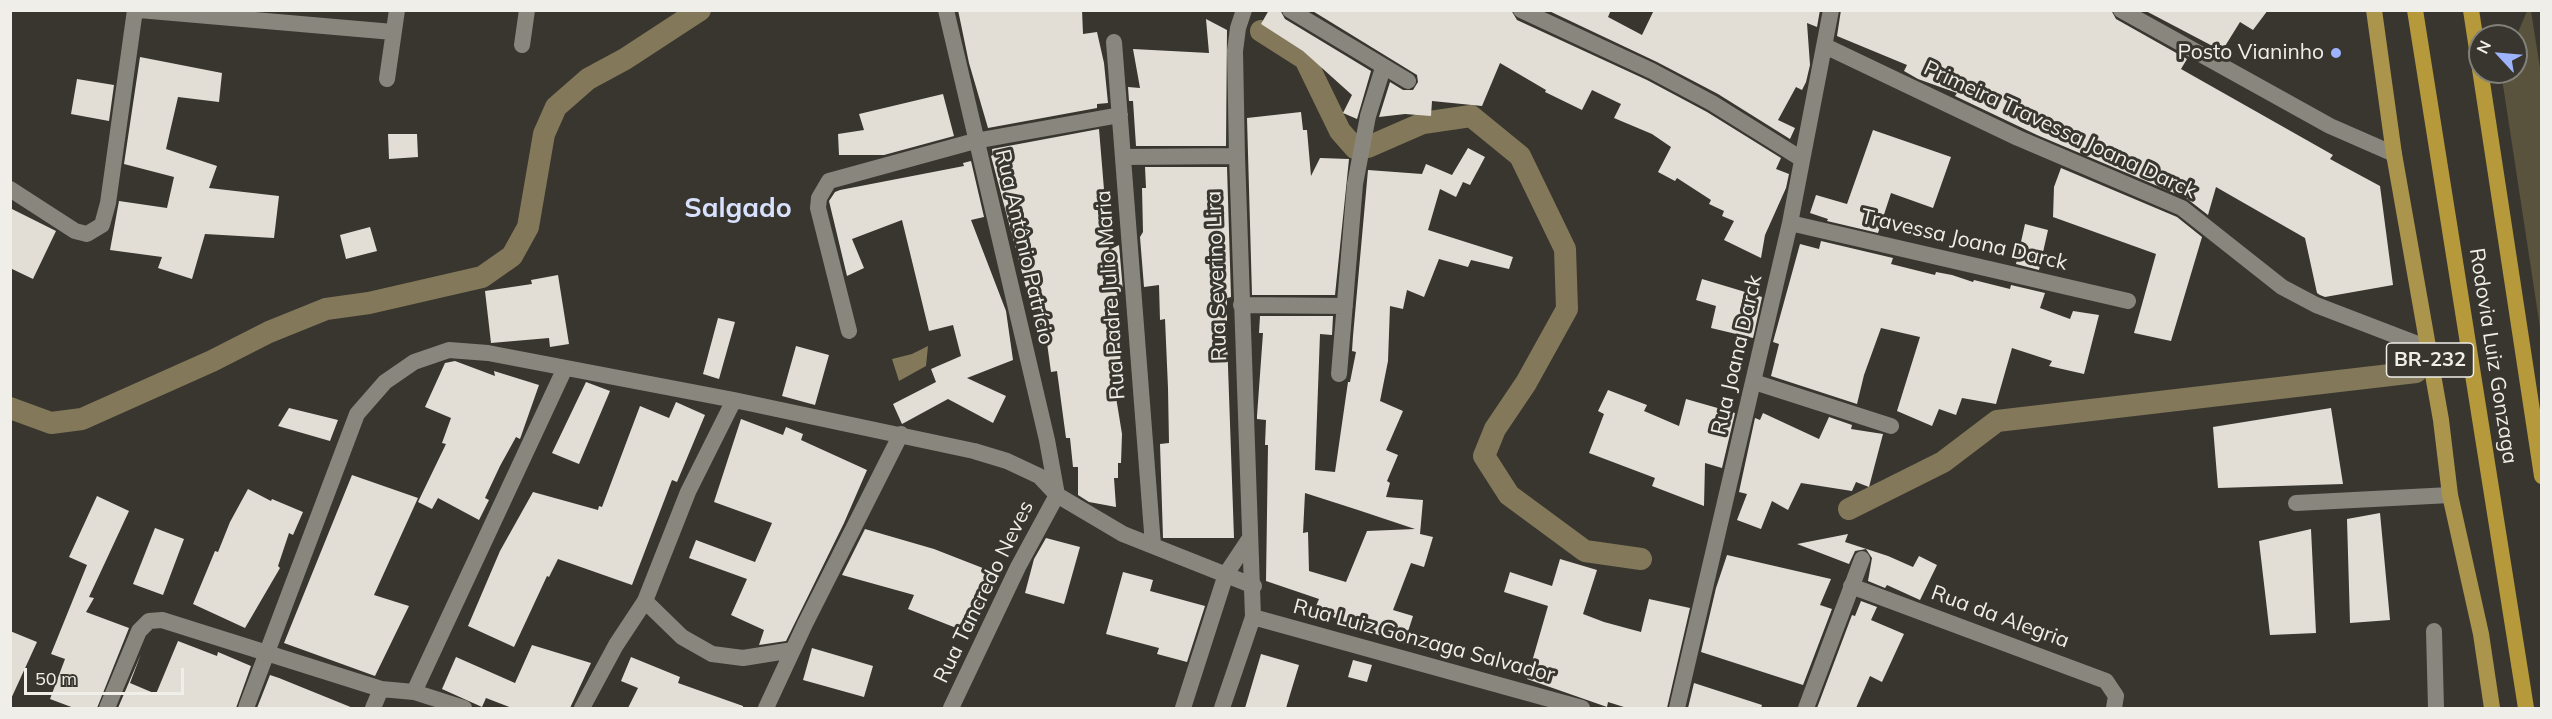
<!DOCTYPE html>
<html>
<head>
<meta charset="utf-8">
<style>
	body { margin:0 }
	#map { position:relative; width:2552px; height:719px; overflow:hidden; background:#38362f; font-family:Mulish,sans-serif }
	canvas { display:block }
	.frame { position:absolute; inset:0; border:12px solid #efeee9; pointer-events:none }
	.north { position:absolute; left:2468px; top:24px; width:60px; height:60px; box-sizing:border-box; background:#38362f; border:2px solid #818079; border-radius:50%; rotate:296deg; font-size:16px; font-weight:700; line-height:24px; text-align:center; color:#efeee9 }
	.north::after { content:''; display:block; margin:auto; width:21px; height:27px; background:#9db4fd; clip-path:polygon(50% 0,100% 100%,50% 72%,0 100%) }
	.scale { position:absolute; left:24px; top:668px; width:160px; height:27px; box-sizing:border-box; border:3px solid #efeee9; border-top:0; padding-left:8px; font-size:18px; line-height:21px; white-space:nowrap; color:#efeee9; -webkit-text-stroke:4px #38362f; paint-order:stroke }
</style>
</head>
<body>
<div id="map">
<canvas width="2552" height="719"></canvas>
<div class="frame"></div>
<div class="north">N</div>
<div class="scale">50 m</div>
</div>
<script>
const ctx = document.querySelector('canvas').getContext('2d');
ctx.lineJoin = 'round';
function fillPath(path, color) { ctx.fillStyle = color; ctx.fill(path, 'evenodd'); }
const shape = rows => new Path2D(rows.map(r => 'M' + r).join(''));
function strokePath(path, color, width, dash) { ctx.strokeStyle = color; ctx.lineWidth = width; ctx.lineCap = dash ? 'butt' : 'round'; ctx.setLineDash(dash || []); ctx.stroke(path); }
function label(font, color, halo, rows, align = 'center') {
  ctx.font = font + ' Mulish,sans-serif'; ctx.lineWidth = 6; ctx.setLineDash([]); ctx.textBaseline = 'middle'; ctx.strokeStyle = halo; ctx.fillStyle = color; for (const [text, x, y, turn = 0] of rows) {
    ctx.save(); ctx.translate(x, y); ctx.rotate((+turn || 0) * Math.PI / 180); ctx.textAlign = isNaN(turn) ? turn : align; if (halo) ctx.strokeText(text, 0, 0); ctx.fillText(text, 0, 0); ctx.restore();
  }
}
fillPath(shape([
	[2527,11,2531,11,2541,74,2541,334,2501,72,2516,72,2516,37]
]), '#59523d');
fillPath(shape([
	[928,346,926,366,899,381,892,359,912,354]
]), '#837859');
strokePath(shape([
	[1261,31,1305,59,1340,131,1355,148],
	[1368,147,1423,123,1471,116,1520,156,1565,249,1567,309,1526,383,1495,429,1484,456,1509,495,1585,551,1641,559],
	[10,408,51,423,82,419,212,361,269,332,326,309,369,303,482,277,512,256,528,227,544,134,556,107,588,79,625,59,700,10],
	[1849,509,1943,462,1997,421,2416,372]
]), '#837859', 22);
fillPath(shape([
	[958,10,1082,10,1083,34,1097,32,1104,63,1108,103,1097,104,1097,108,988,128,969,63],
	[1269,10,1280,10,1285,19,1371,71,1357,119,1343,113,1352,95,1303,51,1261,24],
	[1311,10,1511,10,1517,20,1647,80,1707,112,1781,158,1776,169,1789,174,1786,188,1765,235,1761,258,1724,240,1734,221,1722,216,1724,211,1709,204,1711,200,1677,178,1675,181,1658,172,1671,147,1652,134,1614,118,1621,104,1592,90,1582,110,1545,92,1546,90,1500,63,1482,106,1432,101,1431,116,1405,114,1379,117,1390,82,1403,90,1413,90,1418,82,1417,75],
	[1547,10,1611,10,1608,17,1642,35,1654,10,1820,10,1817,27,1807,23,1810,65,1806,82,1802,90,1796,87,1778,120,1795,128,1790,139,1718,94,1657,62],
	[1841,10,2111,10,2116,19,2187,59,2181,69,2333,155,2330,159,2380,186,2393,285,2325,297,2320,295,2317,293,2305,238,2216,187,2208,215,2186,198,2037,135,1955,96,1957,93,1918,79,1904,71,1907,65,1837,36],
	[2144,10,2268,10,2253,30,2240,22,2222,51],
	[1206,19,1227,30,1226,146,1136,146,1133,101,1129,101,1128,87,1140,88,1133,49,1209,53],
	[140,57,222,73,219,102,178,97,166,149,217,166,209,188,279,196,274,238,205,234,192,279,158,268,162,257,110,250,119,201,167,208,174,177,124,164],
	[77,79,114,85,109,121,71,114],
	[943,94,954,136,884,155,839,155,838,134,864,130,859,114],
	[1301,112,1303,130,1307,130,1311,176,1320,158,1349,159,1335,295,1252,295,1247,118],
	[1099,129,1109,250,1119,245,1123,291,1117,292,1122,390,1115,391,1122,434,1121,463,1118,463,1118,478,1114,478,1116,507,1089,502,1078,495,1078,467,1073,467,1070,438,1066,438,1057,371,1051,372,1047,343,1044,344,1036,309,1032,310,991,156,993,155,992,149],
	[1873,130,1951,157,1933,208,1891,193,1878,233,1827,221,1828,219,1810,213,1816,195,1847,204],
	[388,134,417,134,418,157,389,159],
	[1468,148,1485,157,1470,185,1463,182,1456,197,1440,189,1428,230,1513,257,1509,269,1471,260,1468,267,1439,259,1424,297,1407,290,1403,309,1390,306,1388,361,1380,401,1403,411,1386,450,1398,455,1387,481,1390,483,1386,497,1423,500,1420,534,1433,537,1424,567,1411,563,1393,610,1413,616,1404,644,1353,626,1333,617,1335,613,1316,606,1319,599,1266,581,1268,445,1265,445,1266,420,1257,419,1257,416,1263,333,1259,333,1260,316,1333,316,1332,335,1320,334,1315,470,1335,472,1348,382,1350,382,1356,352,1352,351,1353,336,1368,170,1422,174,1426,164,1452,175],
	[1305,493,1358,510,1415,529,1367,531,1346,582,1309,571,1308,532,1303,533],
	[971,161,984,217,971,220,1006,311,1013,360,967,378,1006,396,993,423,948,399,902,424,893,404,936,382,931,369,961,356,953,325,929,331,902,220,852,239,864,268,847,276,829,201,835,192,840,190,964,166,963,163],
	[1145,167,1227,167,1231,297,1227,298,1227,338,1234,538,1163,538,1160,444,1169,443,1168,388,1165,319,1160,320,1159,285,1144,287,1140,237,1143,232,1142,188,1146,188],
	[2061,168,2177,217,2202,237,2171,341,2134,333,2156,254,2053,217,2054,187],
	[10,208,56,231,33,279,10,268],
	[2025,224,2048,230,2039,270,2016,264],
	[370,227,377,251,346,259,340,235],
	[1821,241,1893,258,1891,264,1935,275,1936,272,1952,275,1973,282,1974,280,2010,289,2011,285,2045,293,2040,308,2070,319,2073,311,2099,315,2084,374,2049,366,2052,361,2012,348,1996,404,1962,398,1956,415,1939,409,1932,426,1897,411,1920,337,1881,328,1864,375,1857,404,1771,376,1779,344,1773,342,1800,244,1819,249],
	[558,275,569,344,550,347,549,338,491,343,485,291,532,284,531,280],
	[1702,279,1762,297,1753,338,1711,328,1716,306,1696,300],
	[718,318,735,322,719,379,703,374],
	[796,346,829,355,815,405,782,396],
	[455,361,495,376,494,371,539,385,520,439,516,437,500,466,485,498,489,500,479,520,438,498,432,509,418,502,446,444,442,443,451,418,425,407,445,363],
	[586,382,610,391,579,464,552,453],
	[1608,390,1647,405,1644,411,1679,426,1686,399,1735,413,1722,468,1705,463,1704,506,1652,486,1655,478,1589,453,1604,414,1598,411],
	[676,402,705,415,677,482,672,480,632,585,558,559,549,577,547,576,514,647,468,626,500,551,533,492,598,510,599,506,602,507,640,406,669,418],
	[289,408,338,420,330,441,278,426],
	[2331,408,2343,484,2218,488,2213,427],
	[1763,413,1819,439,1829,417,1852,425,1851,429,1883,434,1869,487,1856,482,1852,491,1801,483,1788,510,1772,501,1761,529,1737,520,1747,494,1739,492,1755,418,1760,420],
	[741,419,783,435,786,427,803,434,801,440,867,470,844,523,786,641,759,645,764,630,731,615,747,579,689,558,696,540,755,562,772,523,714,502],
	[352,475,418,498,374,595,409,606,375,676,284,643],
	[248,489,271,501,272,499,303,512,293,535,289,533,278,566,280,568,245,628,193,604,215,551,218,552,230,522],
	[97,496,129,511,89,597,94,598,86,612,129,628,97,708,74,708,50,699,65,659,51,654,87,565,69,557],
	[2380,513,2390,620,2350,623,2347,519],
	[155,528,184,539,163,595,133,584],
	[865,529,934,549,993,572,969,633,908,609,914,595,842,575],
	[2311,529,2316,633,2270,635,2259,541],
	[1848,534,1845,542,1888,556,1913,567,1919,556,1937,565,1920,600,1887,585,1885,588,1868,581,1872,558,1866,549,1855,551,1849,564,1797,544],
	[1046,538,1080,547,1064,604,1025,593,1034,559],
	[1727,555,1831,579,1820,605,1832,609,1803,685,1701,652,1716,588],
	[1560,559,1597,570,1583,614,1604,622,1641,632,1649,599,1690,608,1667,708,1627,708,1608,702,1607,707,1527,679,1548,606,1504,592,1510,572,1552,586],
	[1123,572,1153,580,1150,591,1205,606,1187,662,1157,654,1159,648,1106,634],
	[1861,601,1877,607,1871,620,1904,634,1882,682,1870,676,1856,708,1817,708,1852,615,1855,616],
	[10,631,37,642,10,701],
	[178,641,217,656,218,652,251,666,236,708,118,708,141,654,130,683,156,694],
	[532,645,591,663,570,708,512,708,486,698,482,707,442,689,456,657,515,683],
	[812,648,873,666,864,697,803,680],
	[1261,654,1299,665,1286,708,1245,708],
	[631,657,680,677,678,683,743,706,743,708,628,708,638,688,621,681],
	[1353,660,1372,665,1367,682,1348,677],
	[270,675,279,678,353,708,257,708],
	[1694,683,1762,705,1761,708,1688,708]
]), '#e2ded6');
strokePath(shape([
	[139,10,393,32],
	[946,10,1047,440,1057,495,1018,567,951,708],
	[1290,10,1408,81],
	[1521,10,1652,71,1712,103,1800,158],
	[2121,10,2330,126,2394,154],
	[1114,42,1153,545],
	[522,45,527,10],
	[1825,46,2018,138,2182,208,2282,287,2316,305,2428,348],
	[387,79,397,10],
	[1124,157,1237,156],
	[10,189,75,231,87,234,102,225,108,203,135,10],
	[1790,223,2128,301],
	[1241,305,1345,306],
	[849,331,818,208,819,198,829,181,975,141,1120,115],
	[1339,374,1355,184,1368,116,1383,68],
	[1754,382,1891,426],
	[2296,503,2450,495],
	[1851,586,2106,681,2116,696,2114,708],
	[645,601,682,637,712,654,743,658,793,650],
	[1253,617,1582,708],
	[2434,631,2436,708],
	[414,692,565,368],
	[107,708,139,631,149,621,162,620,381,689,414,692,464,708],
	[246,708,357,414,385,382,414,362,449,350,488,353,734,400,974,451,1007,461,1039,476,1057,495,1123,534,1254,586],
	[373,708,381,689],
	[582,708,616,645,645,601,688,492,734,400],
	[766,708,805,624,901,434],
	[1183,708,1226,574,1248,541],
	[1222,708,1253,617,1237,156,1235,51,1238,28,1244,10],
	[1677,708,1790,223,1831,10],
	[1806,708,1862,559]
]), '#89867e', 16);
strokePath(shape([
	[2374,10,2394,154,2441,420,2450,495,2481,634,2492,708]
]), '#ab944b', 16);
strokePath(shape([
	[2415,10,2526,708],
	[2471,10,2542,476]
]), '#b6993a', 16);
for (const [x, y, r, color] of [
	[2336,53,6,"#9db4fd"]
]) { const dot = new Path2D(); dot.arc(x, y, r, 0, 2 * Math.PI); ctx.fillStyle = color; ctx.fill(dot); strokePath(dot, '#38362f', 2); }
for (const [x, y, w] of [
	[2430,360,87]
]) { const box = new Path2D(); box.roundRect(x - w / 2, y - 17, w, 34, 4.5); ctx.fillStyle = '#38362f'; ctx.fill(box); strokePath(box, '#efeee9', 1.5); }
label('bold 20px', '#efeee9', null, [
	["BR-232",2430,360]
]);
label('21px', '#efeee9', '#38362f', [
	["Posto Vianinho",2324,53]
], 'right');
label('21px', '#efeee9', '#38362f', [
	["Primeira Travessa Joana Darck",2060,130,25],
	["Travessa Joana Darck",1964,240,13],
	["Rua Antônio Patrício",1024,247,77],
	["Rua Severino Lira",1217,276,-92],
	["Rua Padre Julio Maria",1111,295,-94],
	["Rua Joana Darck",1737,355,-77],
	["Rodovia Luiz Gonzaga",2493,356,81],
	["Rua Tancredo Neves",984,592,-64],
	["Rua da Alegria",2000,617,20],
	["Rua Luiz Gonzaga Salvador",1424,641,15]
]);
label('bold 27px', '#d8e1fd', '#38362f', [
	["Salgado",738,209]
]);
</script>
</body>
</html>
